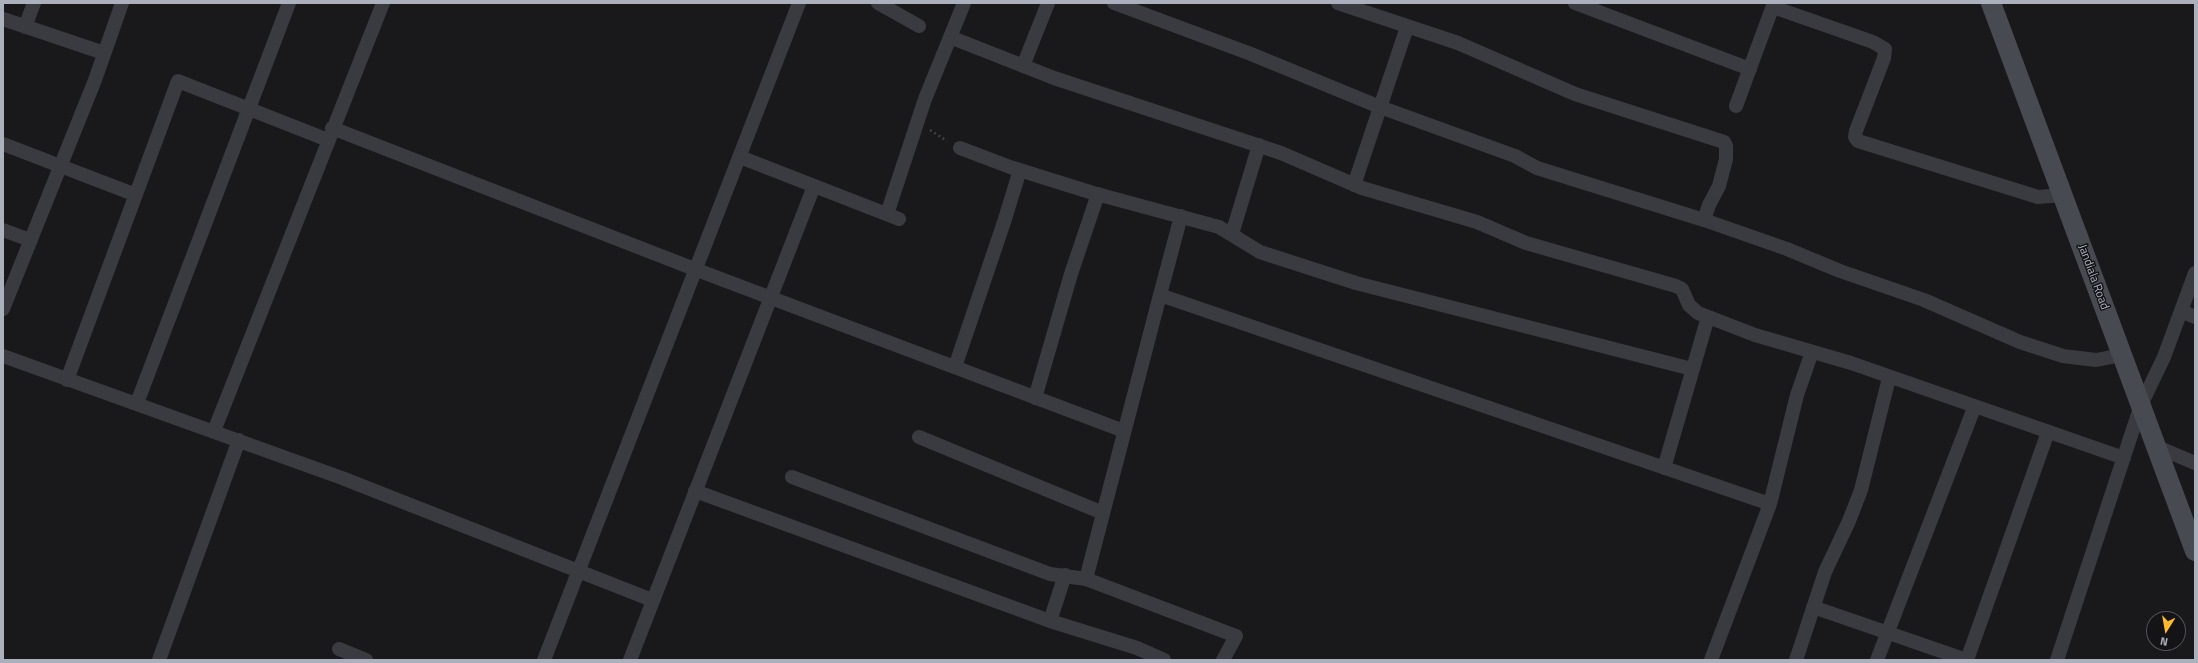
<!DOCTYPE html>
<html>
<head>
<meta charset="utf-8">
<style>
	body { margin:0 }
	#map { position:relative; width:2198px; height:663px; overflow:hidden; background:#19191c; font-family:"Titillium Web",sans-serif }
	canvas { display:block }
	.frame { position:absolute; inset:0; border:4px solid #abb0bd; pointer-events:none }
	.north { position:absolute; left:2146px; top:611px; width:40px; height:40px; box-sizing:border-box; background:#141417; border:1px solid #505259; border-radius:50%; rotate:191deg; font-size:11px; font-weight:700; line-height:16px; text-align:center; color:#abb0bd }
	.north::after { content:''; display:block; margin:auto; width:14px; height:18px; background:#ffb92e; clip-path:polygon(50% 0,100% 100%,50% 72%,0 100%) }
</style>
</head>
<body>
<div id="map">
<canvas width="2198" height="663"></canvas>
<div class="frame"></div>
<div class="north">N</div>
</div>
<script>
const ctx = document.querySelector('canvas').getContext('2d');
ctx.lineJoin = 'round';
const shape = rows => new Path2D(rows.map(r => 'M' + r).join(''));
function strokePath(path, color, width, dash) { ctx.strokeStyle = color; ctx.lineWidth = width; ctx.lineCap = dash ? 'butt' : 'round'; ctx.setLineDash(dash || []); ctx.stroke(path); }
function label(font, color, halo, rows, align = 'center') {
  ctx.font = font + ' "Titillium Web",sans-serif'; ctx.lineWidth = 3; ctx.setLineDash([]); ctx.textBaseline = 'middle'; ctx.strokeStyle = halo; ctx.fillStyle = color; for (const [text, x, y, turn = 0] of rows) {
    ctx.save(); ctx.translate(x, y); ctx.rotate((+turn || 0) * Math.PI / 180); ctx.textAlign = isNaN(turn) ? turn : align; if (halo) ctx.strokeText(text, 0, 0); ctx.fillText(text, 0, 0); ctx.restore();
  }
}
strokePath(shape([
	[930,130,947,141]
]), '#404248', 2.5, [2, 3]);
strokePath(shape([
	[878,3,919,26],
	[1114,3,1251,54,1380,107,1515,156,1537,168,1704,220,1787,249,1840,271,1924,300,2020,342,2063,356,2096,360,2122,355],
	[1338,3,1458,43,1575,94,1724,142,1726,146,1726,159,1719,186,1709,205,1704,220],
	[1575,3,1750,69],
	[1773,7,1873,42,1885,49,1884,58,1856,131,1855,137,1858,141,2038,197,2063,195],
	[3,19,104,53],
	[25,27,34,3],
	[950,37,1054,78,1281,153,1362,188,1477,222,1526,243,1676,286,1682,289,1689,305,1698,313,1755,335,1851,363,2124,458],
	[1023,66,1048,3],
	[1736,106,1774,3],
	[332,128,697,270,1124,431],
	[3,144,136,195],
	[960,148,1010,167,1093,193,1219,227,1260,252,1356,283,1692,369],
	[740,157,899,219],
	[1354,185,1407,27],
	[887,214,925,99,964,3],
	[3,230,30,240],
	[1232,234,1259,145],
	[1160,295,1181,216],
	[3,309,95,80,122,3],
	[2181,311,2195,317],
	[3,356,342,478,652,600],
	[955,367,1004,222,1020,170],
	[67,380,178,81,328,140],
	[1035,398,1071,274,1098,194],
	[137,403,289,3],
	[214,431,383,3],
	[919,437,1103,513],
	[2157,447,2195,463],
	[1664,468,1708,317],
	[792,477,1050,574,1086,579],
	[695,491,1050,621,1137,648,1164,660],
	[1770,504,1797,395,1812,352],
	[1813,607,1967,660],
	[1050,621,1065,575],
	[339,649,366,660],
	[159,660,239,440],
	[544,660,799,3],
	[630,660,814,186],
	[1223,660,1236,636,1086,579,1160,295,1770,504,1711,660],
	[1796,660,1825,572,1849,521,1861,490,1889,378],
	[1877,660,1974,408],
	[1967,660,2048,432],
	[2057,660,2141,405,2164,357,2195,273]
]), '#3a3b41', 14);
strokePath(shape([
	[1991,3,2195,551]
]), '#484a52', 20);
label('12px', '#abb0bd', '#141417', [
	["Jandiala Road",2093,277,70]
]);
</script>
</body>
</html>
